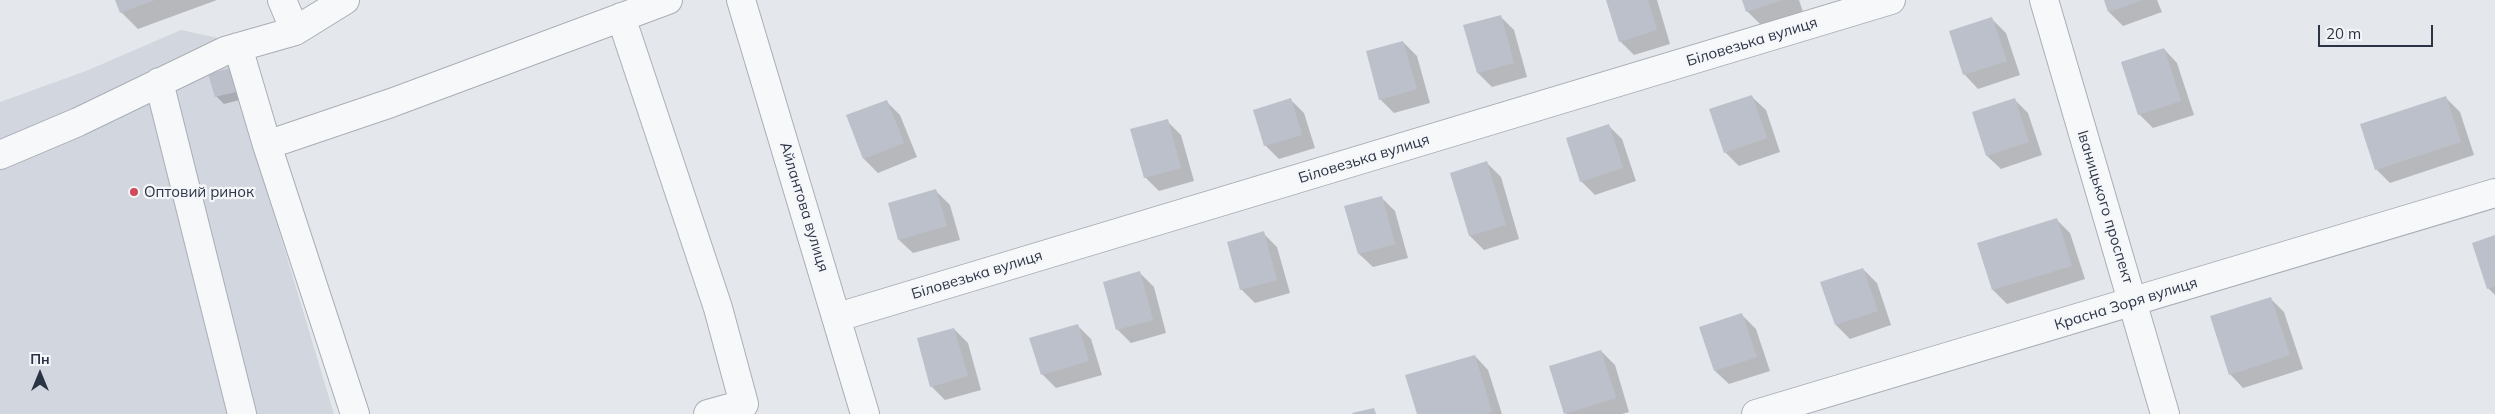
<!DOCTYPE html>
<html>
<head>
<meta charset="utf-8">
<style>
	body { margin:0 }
	#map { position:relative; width:2495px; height:414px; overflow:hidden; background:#e4e7ec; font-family:Mulish,sans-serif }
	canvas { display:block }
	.north { position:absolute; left:15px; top:349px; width:50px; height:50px; -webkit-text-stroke:4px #f4f6f9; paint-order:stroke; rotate:0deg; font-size:14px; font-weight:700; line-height:20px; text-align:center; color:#2b3445 }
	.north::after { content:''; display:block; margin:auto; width:18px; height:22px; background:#2b3445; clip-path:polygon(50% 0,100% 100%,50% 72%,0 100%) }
	.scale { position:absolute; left:2318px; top:25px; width:115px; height:22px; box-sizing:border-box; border:2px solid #2b3445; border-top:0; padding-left:6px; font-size:15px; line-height:18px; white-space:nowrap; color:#2b3445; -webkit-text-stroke:4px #f4f6f9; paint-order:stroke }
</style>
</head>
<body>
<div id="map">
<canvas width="2495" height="414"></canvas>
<div class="north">Пн</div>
<div class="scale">20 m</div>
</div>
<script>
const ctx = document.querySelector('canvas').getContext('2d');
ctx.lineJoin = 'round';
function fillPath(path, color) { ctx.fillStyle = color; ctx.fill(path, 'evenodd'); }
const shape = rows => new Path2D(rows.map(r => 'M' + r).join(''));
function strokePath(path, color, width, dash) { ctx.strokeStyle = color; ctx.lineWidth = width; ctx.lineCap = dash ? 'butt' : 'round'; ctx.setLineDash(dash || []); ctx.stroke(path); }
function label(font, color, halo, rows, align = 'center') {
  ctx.font = font + ' Mulish,sans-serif'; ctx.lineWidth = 4.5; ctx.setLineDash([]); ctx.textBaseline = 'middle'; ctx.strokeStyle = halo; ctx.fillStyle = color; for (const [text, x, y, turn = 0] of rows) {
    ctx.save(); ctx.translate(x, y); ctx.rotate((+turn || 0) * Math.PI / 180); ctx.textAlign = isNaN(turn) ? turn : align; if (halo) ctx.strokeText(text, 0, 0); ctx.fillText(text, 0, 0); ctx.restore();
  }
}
fillPath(shape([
	[181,30,218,38,225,51,334,414,0,414,0,102,86,71]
]), '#d2d6de');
fillPath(shape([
	[116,0,217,0,138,29,121,12],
	[1608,0,1657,0,1670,44,1634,55,1620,41],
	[1744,0,1799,0,1803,12,1761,25,1747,11],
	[2106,0,2157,0,2162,12,2123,26,2109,12],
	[1500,16,1514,30,1527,77,1492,87,1478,73,1465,26],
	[1992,19,2006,33,2020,75,1978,89,1965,75,1951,32],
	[1403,42,1417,56,1430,103,1394,113,1380,99],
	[2164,49,2177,63,2194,115,2153,128,2139,114],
	[233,69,247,98,224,104,216,96],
	[1752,97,1766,110,1780,152,1739,166,1725,152],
	[2446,98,2460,112,2474,155,2390,183,2376,169],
	[1290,99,1304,113,1315,148,1279,159,1265,145],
	[2014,99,2028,113,2042,155,2001,169,1987,156],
	[886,101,900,115,917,157,878,173,864,159,848,116],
	[1167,121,1181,135,1194,181,1159,191,1145,177],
	[1608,125,1622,139,1636,181,1595,195,1581,181],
	[1487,163,1501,177,1519,239,1484,250,1470,236,1452,174],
	[936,191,950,205,960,240,913,253,899,240],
	[1381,197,1395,211,1408,258,1373,267,1359,254],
	[2056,219,2070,233,2085,279,2007,304,1993,290,1978,244],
	[1263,233,1277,247,1290,293,1255,303,1241,289],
	[2495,237,2495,295,2488,288],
	[1863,269,1877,283,1891,325,1850,339,1836,325,1822,282],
	[1140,273,1154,287,1166,333,1131,343,1117,329],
	[2270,298,2284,312,2303,369,2243,388,2230,374],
	[1742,315,1756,329,1770,371,1729,384,1715,371],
	[1077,325,1091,339,1102,375,1056,388,1042,374],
	[954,329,968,343,981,390,945,400,931,386],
	[1601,351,1615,365,1629,412,1622,414,1566,414],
	[1475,356,1488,370,1502,414,1418,414]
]), '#0003');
fillPath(shape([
	[115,0,155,0,120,13],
	[1606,0,1648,0,1657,30,1619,42],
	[1742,0,1783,0,1746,12],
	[2104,0,2143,0,2108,12],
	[1501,15,1514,63,1477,73,1463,25],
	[1992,17,2007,61,1963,75,1949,31],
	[1403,41,1417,89,1379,100,1366,51],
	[2164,48,2181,101,2138,115,2121,62],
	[234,67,240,91,215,97,208,74],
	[1752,95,1767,138,1724,153,1709,109],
	[2446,96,2461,142,2375,170,2360,124],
	[1291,98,1302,135,1264,146,1253,110],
	[2015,98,2029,142,1986,156,1972,112],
	[887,100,904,143,863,159,846,115],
	[1168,119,1181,168,1144,178,1130,129],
	[1609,124,1623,168,1580,182,1566,138],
	[1487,161,1506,225,1469,236,1450,173],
	[936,189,947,226,898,240,888,203],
	[1382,196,1395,244,1358,254,1344,206],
	[2057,218,2072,266,1992,290,1977,243],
	[1264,231,1277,280,1240,290,1227,242],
	[2495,235,2495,286,2487,289,2472,243],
	[1863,268,1878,311,1835,325,1820,282],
	[1140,271,1153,320,1116,330,1103,282],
	[2271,297,2290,355,2229,375,2210,316],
	[1742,313,1757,357,1714,371,1699,327],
	[1078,324,1089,361,1041,375,1029,338],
	[954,328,968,376,930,387,917,338],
	[1601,350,1616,398,1564,414,1549,366],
	[1475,355,1492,412,1485,414,1417,414,1405,375],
	[1374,408,1376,414,1353,414,1352,413]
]), '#bbc0ca');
const minor = shape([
	[282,0,295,31],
	[741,0,865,414],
	[2044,0,2165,414],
	[621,17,718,308,744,404,708,414],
	[238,47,267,145],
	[159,82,242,414],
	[0,155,78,122,225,51,295,31,345,0],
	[838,317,1891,0],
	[355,414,267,145,391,103,668,0],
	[1756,414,2495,193]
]);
strokePath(minor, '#a9aeb7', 30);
strokePath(minor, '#f7f8fa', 28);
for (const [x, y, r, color] of [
	[134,192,5,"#d1495b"]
]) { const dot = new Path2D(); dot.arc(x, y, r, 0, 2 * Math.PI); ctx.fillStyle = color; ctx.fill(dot); strokePath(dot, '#f4f6f9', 2); }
label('15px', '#2b3445', '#f4f6f9', [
	["Біловезька вулиця",1752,42,-17],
	["Біловезька вулиця",1364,159,-17],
	["Айлантова вулиця",804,207,73],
	["Іваницького проспект",2105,207,73],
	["Біловезька вулиця",977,275,-17],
	["Красна Зоря вулиця",2126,304,-17]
]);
label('15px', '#2b3445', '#f4f6f9', [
	["Оптовий ринок",144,192]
], 'left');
</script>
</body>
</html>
